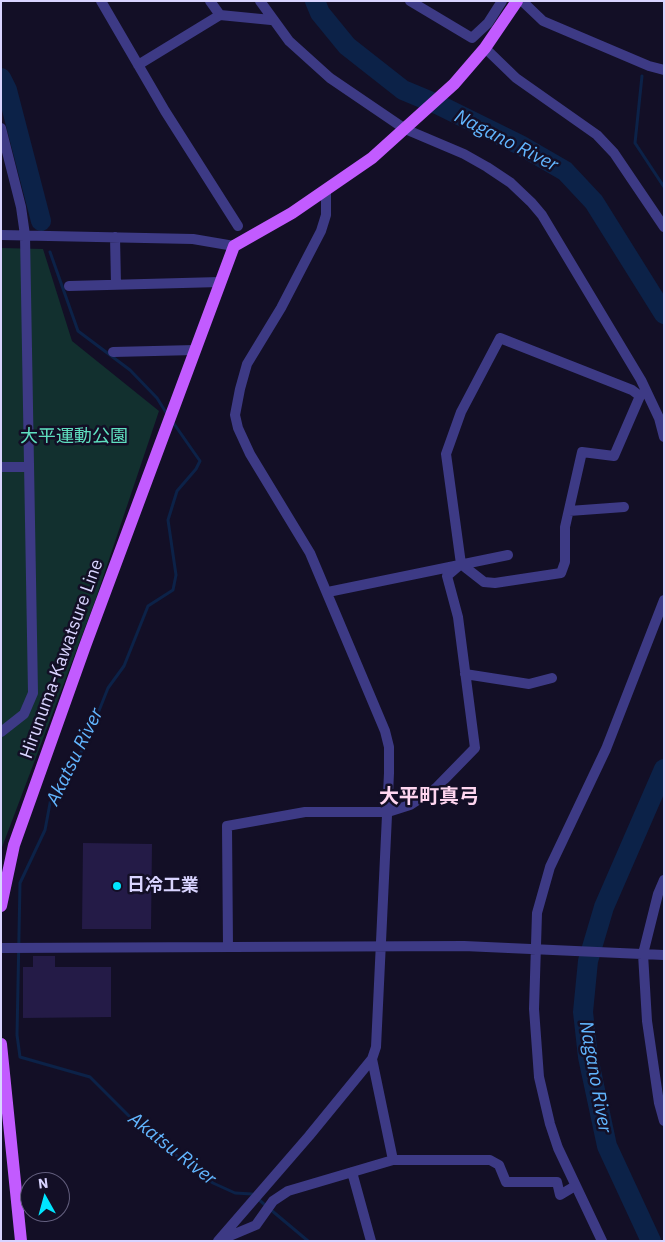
<!DOCTYPE html>
<html>
<head>
<meta charset="utf-8">
<style>
	body { margin:0 }
	#map { position:relative; width:665px; height:1242px; overflow:hidden; background:#130f26; font-family:"IBM Plex Sans",sans-serif }
	canvas { display:block }
	.frame { position:absolute; inset:0; border:2px solid #d9d4ff; pointer-events:none }
	.north { position:absolute; left:20px; top:1172px; width:50px; height:50px; box-sizing:border-box; background:#130f26; border:1px solid #625e7d; border-radius:50%; rotate:353deg; font-size:14px; font-weight:700; line-height:20px; text-align:center; color:#d9d4ff }
	.north::after { content:''; display:block; margin:auto; width:18px; height:22px; background:#00e5ff; clip-path:polygon(50% 0,100% 100%,50% 72%,0 100%) }
</style>
</head>
<body>
<div id="map">
<canvas width="665" height="1242"></canvas>
<div class="frame"></div>
<div class="north">N</div>
</div>
<script>
const ctx = document.querySelector('canvas').getContext('2d');
ctx.lineJoin = 'round';
function fillPath(path, color) { ctx.fillStyle = color; ctx.fill(path, 'evenodd'); }
const shape = rows => new Path2D(rows.map(r => 'M' + r).join(''));
function strokePath(path, color, width, dash) { ctx.strokeStyle = color; ctx.lineWidth = width; ctx.lineCap = dash ? 'butt' : 'round'; ctx.setLineDash(dash || []); ctx.stroke(path); }
function label(font, color, halo, rows, align = 'center') {
  ctx.font = font + ' "IBM Plex Sans","Noto Sans JP",sans-serif'; ctx.lineWidth = 5; ctx.setLineDash([]); ctx.textBaseline = 'middle'; ctx.strokeStyle = halo; ctx.fillStyle = color; for (const [text, x, y, turn = 0] of rows) {
    ctx.save(); ctx.translate(x, y); ctx.rotate((+turn || 0) * Math.PI / 180); ctx.textAlign = isNaN(turn) ? turn : align; if (halo) ctx.strokeText(text, 0, 0); ctx.fillText(text, 0, 0); ctx.restore();
  }
}
fillPath(shape([
	[1,248,43,249,72,341,159,411,95,601,1,850]
]), '#12302f');
strokePath(shape([
	[642,76,635,143,664,187],
	[50,252,78,331,130,370,157,398,167,414],
	[172,421,200,461,196,469,177,491,168,520,176,575,173,590,148,606,124,666,108,688,85,746,51,798,45,830,20,883,17,1035,20,1057,90,1077,145,1132,213,1183,235,1193,252,1194,308,1241]
]), '#0c2248', 3);
strokePath(shape([
	[315,1,320,13,347,46,403,90,439,105,520,145,565,171,594,202,664,314],
	[1,78,7,90,41,221],
	[651,1241,607,1146,588,1057,583,1012,588,961,604,907,664,769]
]), '#0c2248', 20);
fillPath(shape([
	[83,843,152,844,151,929,82,929],
	[33,956,55,956,55,967,111,967,111,1017,23,1018,23,967,33,967]
]), '#241b47');
strokePath(shape([
	[101,1,165,111,238,226],
	[210,1,220,15],
	[260,1,289,41,330,78,405,129,464,154,487,167,511,183,531,202,542,215,641,380,659,418,664,437],
	[410,1,472,38,488,23,502,1],
	[522,1,543,21,649,66,664,70],
	[485,48,516,78,597,135,614,153,664,227],
	[138,65,220,15,271,20],
	[1,128,21,207,25,235,33,693,24,714,1,732],
	[1,235,193,239,234,246],
	[115,237,116,284],
	[69,286,220,282],
	[500,338,632,390,640,396,614,456,582,452,565,527,565,562,561,573,495,583,484,582,461,564,446,454,461,412,500,338],
	[113,352,195,350],
	[1,467,28,467],
	[569,511,624,507],
	[328,592,508,555],
	[465,674,529,684,552,678],
	[664,880,658,894,643,954,647,1021,659,1103,664,1121],
	[228,947,227,826,305,812,388,812,410,805,436,788,475,748,458,617,447,576,461,564],
	[1,948,464,946,664,955],
	[372,1059,393,1160],
	[352,1172,371,1241],
	[220,1240,256,1225,273,1201,288,1191,393,1160,490,1160,499,1165,506,1182,557,1182,560,1195,575,1186],
	[218,1241,309,1136,372,1059,376,1047,389,773,389,747,385,731,310,553,250,454,238,428,235,415,240,389,247,364,281,308,321,231,326,215,326,192],
	[602,1241,558,1148,550,1124,539,1077,534,1009,537,913,550,867,606,749,664,600]
]), '#3d3a85', 10);
strokePath(shape([
	[1,906,14,845,85,646,234,246,292,213,372,158,454,84,485,48,517,1],
	[1,1044,21,1241]
]), '#c25bff', 12);
for (const [x, y, r, color] of [
	[117,886,5,"#00e5ff"]
]) { const dot = new Path2D(); dot.arc(x, y, r, 0, 2 * Math.PI); ctx.fillStyle = color; ctx.fill(dot); strokePath(dot, '#130f26', 2); }
label('18px', '#5fe0c0', '#130f26', [
	["大平運動公園",74,437]
]);
label('18px', '#d9d4ff', '#130f26', [
	["Hirunuma-Kawatsure Line",62,659,-70]
]);
label('bold 18px', '#d9d4ff', '#130f26', [
	["日冷工業",127,886]
], 'left');
label('italic 19px', '#62b6ff', '#130f26', [
	["Nagano River",506,141,27],
	["Akatsu River",75,757,-64],
	["Nagano River",595,1077,80],
	["Akatsu River",172,1149,38]
]);
label('bold 20px', '#ffd6f0', '#130f26', [
	["大平町真弓",429,797]
]);
</script>
</body>
</html>
